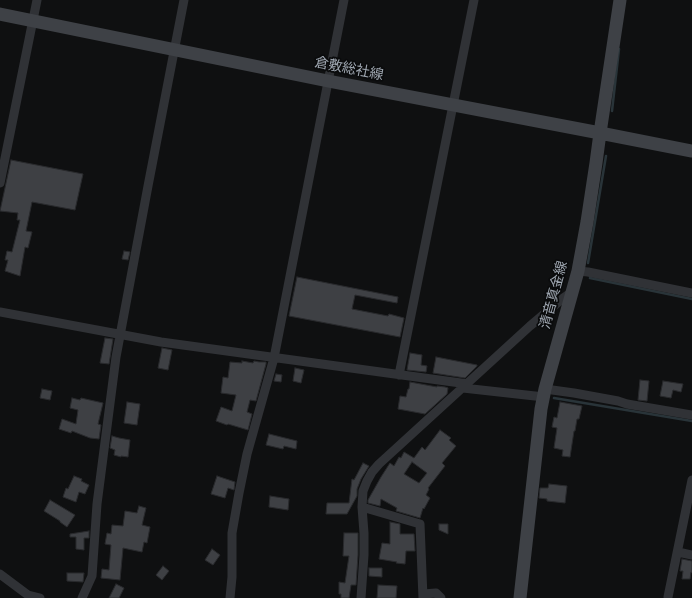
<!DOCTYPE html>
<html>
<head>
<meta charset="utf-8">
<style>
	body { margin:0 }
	canvas { display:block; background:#0f1011 }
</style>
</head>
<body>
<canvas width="692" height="598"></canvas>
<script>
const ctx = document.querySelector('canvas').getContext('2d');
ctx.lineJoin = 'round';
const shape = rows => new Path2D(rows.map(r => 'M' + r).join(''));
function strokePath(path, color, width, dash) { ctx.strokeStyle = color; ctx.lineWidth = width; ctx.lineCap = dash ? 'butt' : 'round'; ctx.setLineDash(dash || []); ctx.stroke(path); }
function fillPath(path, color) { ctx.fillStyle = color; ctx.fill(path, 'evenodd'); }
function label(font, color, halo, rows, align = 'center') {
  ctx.font = font + ' Karla,"Noto Sans JP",sans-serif'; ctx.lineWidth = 3.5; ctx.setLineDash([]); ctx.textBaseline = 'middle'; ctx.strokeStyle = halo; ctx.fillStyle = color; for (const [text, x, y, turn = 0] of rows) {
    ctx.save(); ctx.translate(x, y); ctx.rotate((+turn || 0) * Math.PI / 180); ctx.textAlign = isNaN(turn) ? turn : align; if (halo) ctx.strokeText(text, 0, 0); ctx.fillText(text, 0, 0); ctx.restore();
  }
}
strokePath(shape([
	[612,111,619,49],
	[588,263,606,156],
	[590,278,692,299],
	[554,398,692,421]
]), '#293439', 2.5);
const building = shape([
	[11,160,83,174,75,210,32,202,26,231,32,232,28,248,25,247,20,276,5,271,8,260,5,260,7,251,12,252,20,220,17,220,18,213,0,211,11,160],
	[124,251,130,252,128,260,122,259,124,251],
	[297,277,398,297,397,303,355,295,352,309,388,316,389,314,404,318,400,337,289,316,297,277],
	[105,338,113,339,109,364,100,363,105,338],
	[162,348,172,350,168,370,158,368,162,348],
	[410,353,422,355,421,365,427,366,426,372,407,370,410,353],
	[436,357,477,365,477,366,465,378,433,373,436,357],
	[242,361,253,363,254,361,259,362,266,362,266,364,256,401,250,400,247,412,252,414,248,430,228,424,227,425,216,421,221,407,232,411,236,395,221,393,223,377,228,378,230,362,242,363,242,361],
	[295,368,304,370,301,383,293,381,295,368],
	[276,374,282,375,281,382,274,381,276,374],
	[640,380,649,381,647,401,638,400,640,380],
	[663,381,683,384,681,392,673,390,671,398,660,396,663,381],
	[410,382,437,387,437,386,445,387,448,388,447,394,425,414,398,409,400,396,406,397,408,389,409,389,410,382],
	[42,389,52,391,50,400,40,398,42,389],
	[72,398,80,400,81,398,103,403,98,424,101,425,99,439,90,438,72,431,71,433,59,429,62,419,76,424,78,410,70,408,72,398],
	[127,402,140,404,137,425,124,423,127,402],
	[560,402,582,406,579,419,577,419,575,431,574,431,570,457,562,456,563,450,554,448,557,428,552,427,554,417,557,418,560,402],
	[440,430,451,438,449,440,456,446,442,463,445,466,428,488,429,489,426,495,430,498,424,509,423,508,420,518,396,511,397,508,381,499,380,506,368,503,368,500,381,477,390,463,394,466,399,457,401,458,404,452,414,458,422,447,425,450,440,430],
	[412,462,427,473,419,483,404,474,412,462],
	[269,434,297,441,296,449,284,446,283,449,266,445,269,434],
	[112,436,119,438,130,440,128,457,121,456,121,457,114,455,115,450,110,448,112,436],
	[363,463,369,466,361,479,357,489,357,496,347,514,326,514,327,503,349,503,352,479,354,480,363,463],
	[74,476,82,479,81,481,89,485,85,494,79,492,76,502,63,497,66,488,68,489,74,476],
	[217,476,235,482,234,490,228,488,225,498,211,494,217,476],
	[549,484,567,486,565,503,547,501,547,499,539,498,540,488,548,488,549,484],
	[270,496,289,499,288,510,269,507,270,496],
	[50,500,75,515,67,527,60,522,60,521,44,511,50,500],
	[139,506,146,508,142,525,150,527,147,543,144,542,142,552,123,548,120,580,101,578,102,569,109,570,111,545,105,544,107,533,111,534,112,525,123,526,125,511,137,513,139,506],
	[390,522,400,524,400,534,414,534,415,551,406,551,405,564,396,563,397,562,379,559,382,543,390,544,390,522],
	[439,524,448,524,448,534,439,530,439,524],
	[89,531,89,538,84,538,84,550,76,549,76,537,70,537,70,534,89,531],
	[344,533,358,533,358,555,356,585,351,585,349,598,341,598,341,594,339,594,339,582,345,583,349,556,343,556,344,533],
	[212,549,220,555,213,565,205,560,212,549],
	[682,559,692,561,692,573,691,572,690,579,682,579,683,571,680,571,682,559],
	[163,566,169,571,162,580,156,575,163,566],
	[369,568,382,568,382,577,369,576,369,568],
	[67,573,84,573,83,582,67,581,67,573],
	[116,584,124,588,119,598,109,598,116,584],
	[378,585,397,586,396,598,377,598,378,585]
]);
fillPath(building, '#3e4044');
strokePath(building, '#292a2d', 1);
strokePath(shape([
	[0,183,37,0],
	[578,271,588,272,692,293],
	[0,312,161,342,468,384],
	[399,375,474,0],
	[463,388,544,397],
	[545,389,574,393,618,401,627,404,692,415],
	[362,507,420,524,423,598],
	[678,552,692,555],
	[0,574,28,595,40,598],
	[423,594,436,593,441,598],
	[668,597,692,480],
	[82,598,92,576,97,504,116,357,148,186,184,0],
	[230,598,232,577,232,533,239,493,247,454,274,358,344,0],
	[361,598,364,555,364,533,362,507,363,491,367,481,372,472,379,464,530,326,562,299,572,292]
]), '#303236', 9);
strokePath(shape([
	[0,14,328,81,600,133,692,151],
	[520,598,541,409,545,389,578,271,587,222,596,163,600,133,620,0]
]), '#3e4146', 13);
label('14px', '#a0a8b2', '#0a0b0c', [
	["倉敷総社線",349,69,11],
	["清音真金線",554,295,-75]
]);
</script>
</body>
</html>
